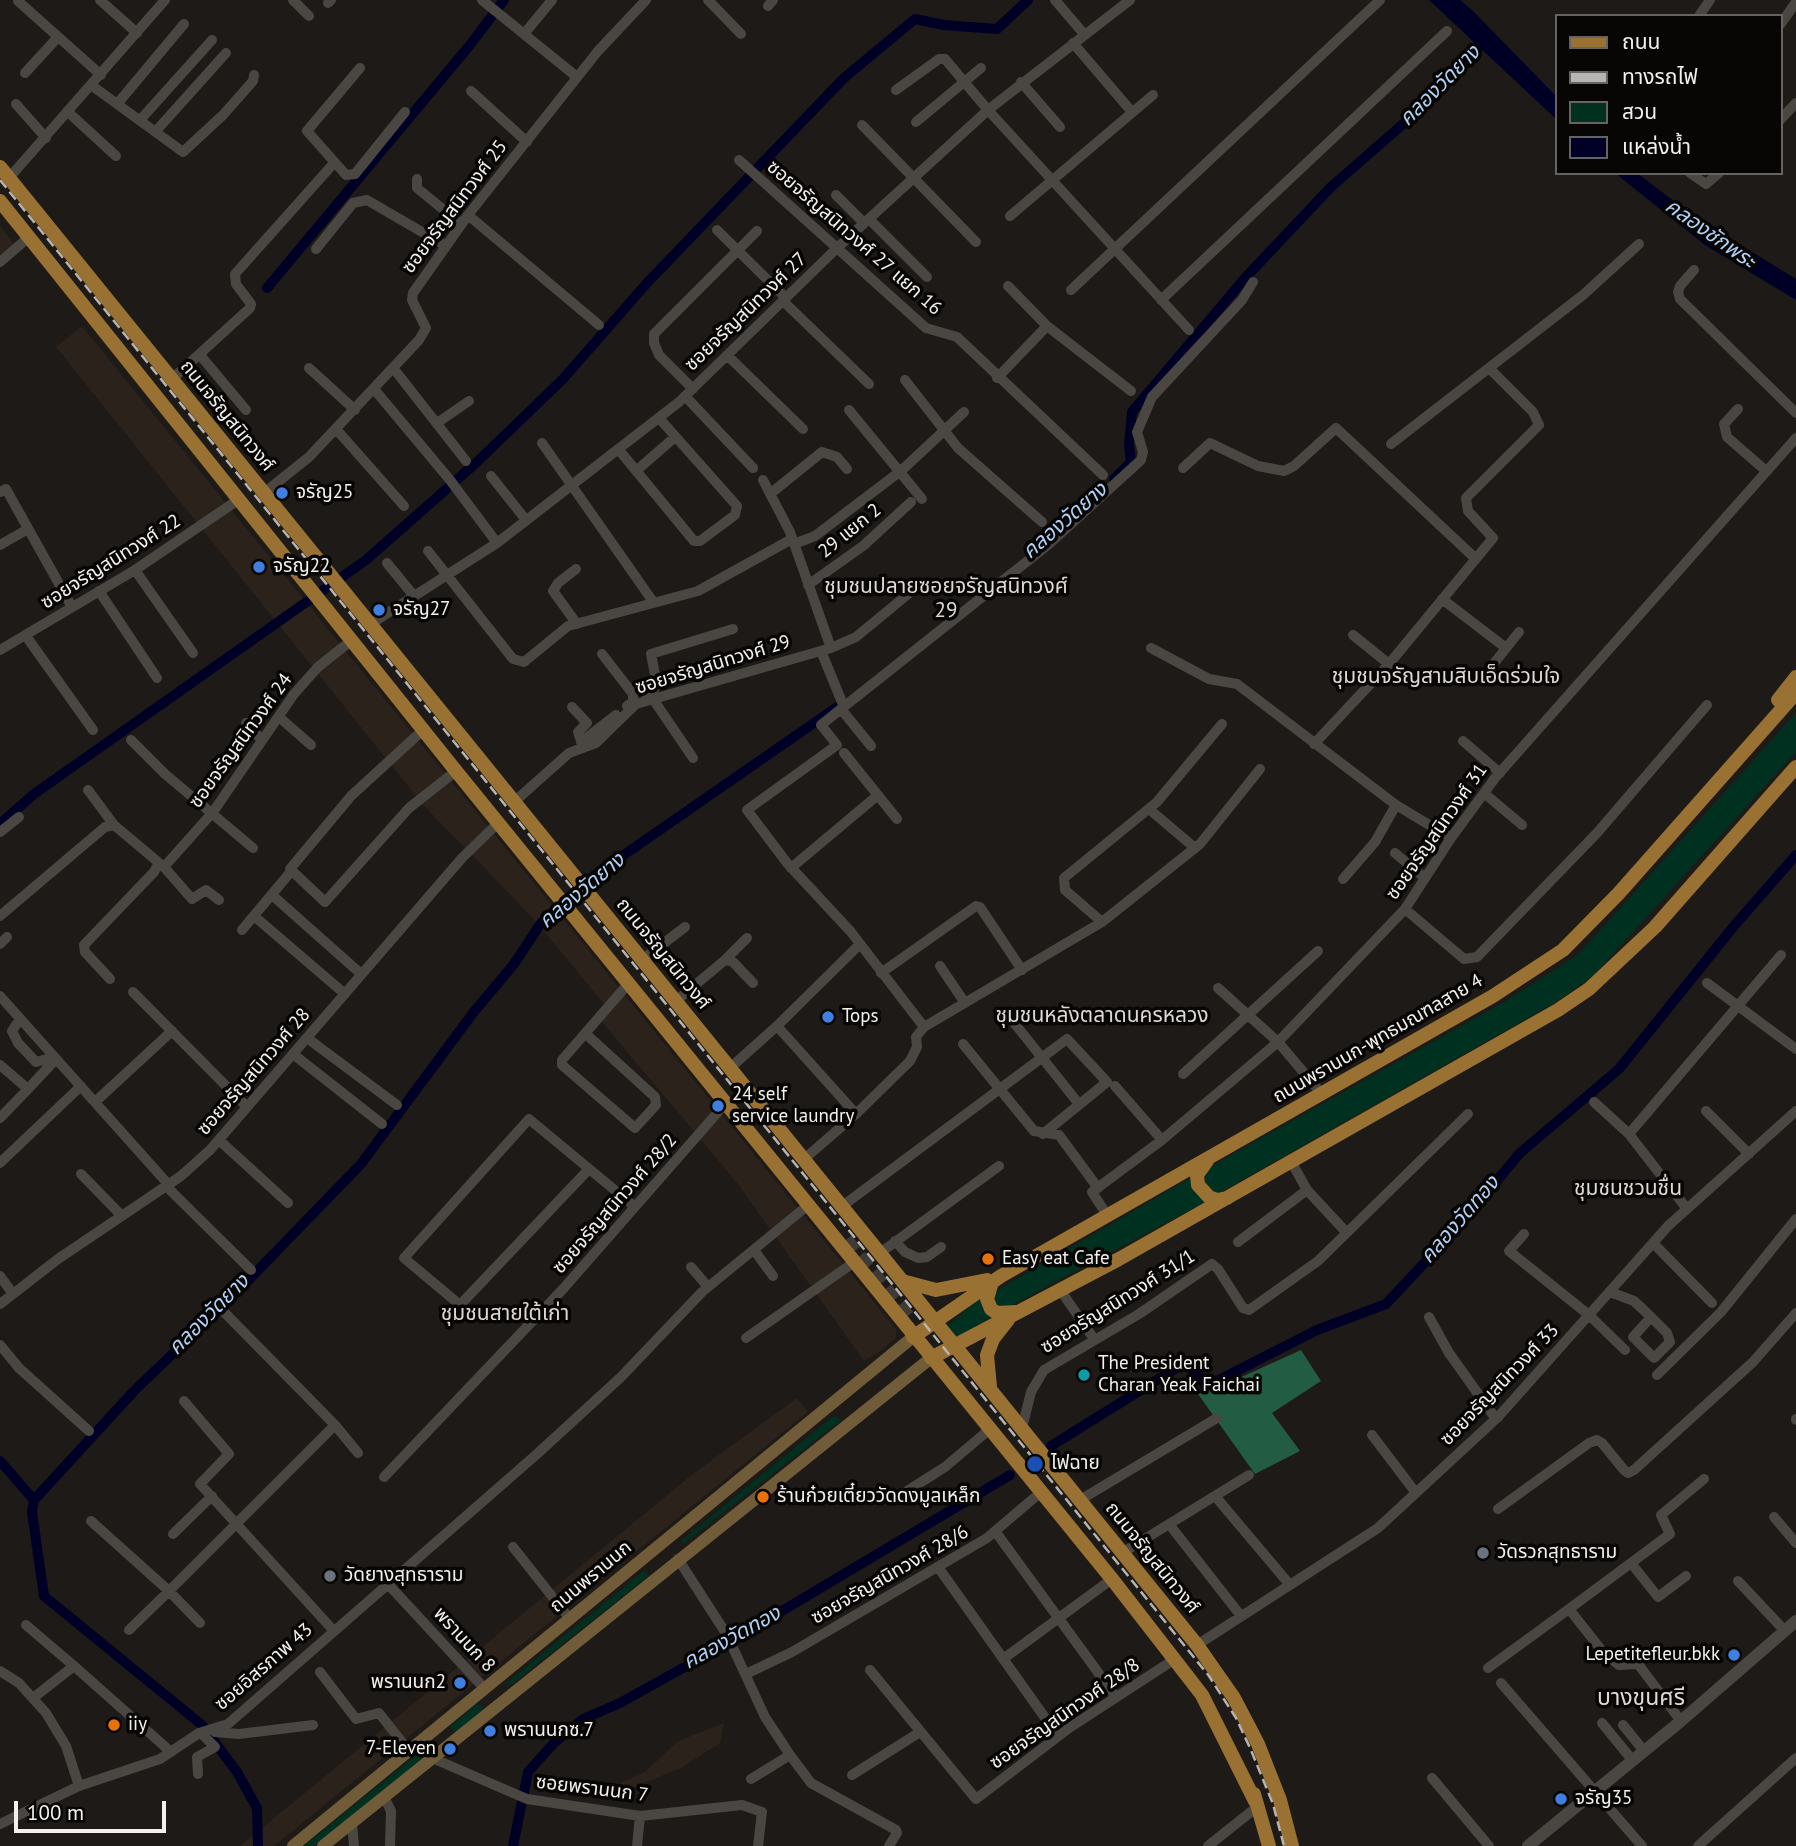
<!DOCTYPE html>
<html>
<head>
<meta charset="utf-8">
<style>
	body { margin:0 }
	#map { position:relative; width:1796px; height:1846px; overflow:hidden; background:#1e1a17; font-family:"PT Sans","Noto Sans Thai",sans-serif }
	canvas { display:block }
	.legend { position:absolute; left:1555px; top:14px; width:228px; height:161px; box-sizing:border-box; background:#070605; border:2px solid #656462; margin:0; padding:9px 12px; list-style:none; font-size:21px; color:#f3f1ee }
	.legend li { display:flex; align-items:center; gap:14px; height:35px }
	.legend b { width:35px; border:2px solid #656462 }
	.scale { position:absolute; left:14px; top:1801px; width:152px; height:32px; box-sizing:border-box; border:4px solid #f3f1ee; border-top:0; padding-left:9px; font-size:21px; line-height:24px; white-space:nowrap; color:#f3f1ee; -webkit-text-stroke:5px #070605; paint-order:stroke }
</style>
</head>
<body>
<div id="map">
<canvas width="1796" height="1846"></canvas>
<ul class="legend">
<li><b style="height:9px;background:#997132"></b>ถนน</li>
<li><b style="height:9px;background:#b7b5b2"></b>ทางรถไฟ</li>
<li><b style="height:19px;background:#003120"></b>สวน</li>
<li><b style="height:19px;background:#000027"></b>แหล่งน้ำ</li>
</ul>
<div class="scale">100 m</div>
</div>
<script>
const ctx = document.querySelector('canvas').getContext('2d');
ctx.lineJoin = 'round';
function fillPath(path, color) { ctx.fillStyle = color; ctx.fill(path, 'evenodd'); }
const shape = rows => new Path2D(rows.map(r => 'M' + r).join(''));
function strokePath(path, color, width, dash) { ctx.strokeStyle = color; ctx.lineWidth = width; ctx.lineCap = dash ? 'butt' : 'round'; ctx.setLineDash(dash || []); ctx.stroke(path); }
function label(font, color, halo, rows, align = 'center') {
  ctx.font = font + ' "PT Sans","Noto Sans Thai",sans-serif'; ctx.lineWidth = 7; ctx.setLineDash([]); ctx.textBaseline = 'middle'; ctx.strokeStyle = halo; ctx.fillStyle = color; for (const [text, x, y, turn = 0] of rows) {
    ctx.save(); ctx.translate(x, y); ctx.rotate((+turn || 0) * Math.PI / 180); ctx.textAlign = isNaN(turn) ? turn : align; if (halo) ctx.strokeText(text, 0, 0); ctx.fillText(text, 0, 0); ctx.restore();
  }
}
fillPath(shape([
	[0,226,20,252,0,267],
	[82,326,896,1329,896,1338,878,1353,864,1361,737,1183,597,1016,605,1005,532,917,424,806,56,347],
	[797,1398,808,1412,274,1846,240,1846,694,1473],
	[724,1723,720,1743,681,1768,620,1793,614,1786,645,1772,678,1741]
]), '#2a221b');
fillPath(shape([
	[1796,713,1796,752,1593,976,1556,1002,1221,1192,1216,1194,1204,1183,1208,1168,1504,1002,1578,955],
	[1192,1177,1205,1202,1012,1305,996,1306,994,1292],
	[978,1299,992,1317,960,1336,954,1337,947,1327],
	[836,1417,841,1420,683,1544,681,1541,831,1418],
	[645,1570,648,1576,512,1684,504,1685],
	[477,1704,483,1707,481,1712,458,1731,453,1731,450,1727],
	[425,1748,430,1752,429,1755,314,1846,304,1846]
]), '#003120');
fillPath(shape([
	[1301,1350,1321,1381,1272,1413,1300,1451,1255,1474,1198,1394,1228,1383]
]), '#215c43');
fillPath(shape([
	[1429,0,1460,0,1473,11,1556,96,1556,119],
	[1615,173,1637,173,1695,217,1796,279,1796,300,1705,245]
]), '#000027');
strokePath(shape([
	[267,288,470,45,504,0],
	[1114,479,1131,462,1129,445,1132,412,1245,278,1331,187,1434,97,1484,42],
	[0,824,34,794,366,560,477,462,563,379,647,283,844,78,915,19,944,25,997,29,1028,0],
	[1051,1446,1181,1365,1188,1365,1205,1385,1213,1383,1317,1330,1386,1304,1458,1227,1520,1153,1619,1069,1734,926,1796,855],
	[0,1461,34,1500],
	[258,1846,257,1808,237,1772,202,1725,44,1596,32,1512,34,1500,134,1391,236,1293,361,1164,473,1013,514,964,541,923,592,877,837,707],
	[513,1846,528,1772,554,1743,583,1719,620,1703,735,1639,1010,1475]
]), '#000027', 10);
strokePath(shape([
	[846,1240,911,1320]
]), '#3e3a37', 14, [14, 7]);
strokePath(shape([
	[100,0,137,33],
	[293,0,309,16],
	[482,0,577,77],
	[708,0,741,34],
	[1055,0,1084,34],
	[18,1,101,75],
	[328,3,331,0],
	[768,6,773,0],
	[1699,16,1710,0],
	[1780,25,1796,2],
	[524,34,552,0],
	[1073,43,1132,112],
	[360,68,307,131,346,175,355,174,405,112],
	[25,73,58,37],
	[1021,82,1060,127],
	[91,85,183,152,223,115,253,81,254,75],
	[896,90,939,59,945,59,988,110,1189,330],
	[471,91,527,142],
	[118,103,184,24],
	[16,104,46,138],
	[68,112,116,156],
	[141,119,212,40],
	[1780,120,1796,103],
	[916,122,981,68],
	[862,125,976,242],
	[156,131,226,53],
	[739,160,926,328,957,337,1103,475],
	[1690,173,1706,184,1719,173],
	[9,178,165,0],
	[417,179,417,188,461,224],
	[836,195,864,223],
	[468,215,599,325],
	[1010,216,1153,95],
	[869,219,927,277],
	[717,230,786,298],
	[316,249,353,203,367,200,446,246],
	[0,262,29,237],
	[1694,270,1680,286,1678,292,1680,299,1796,413],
	[1008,286,1047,326,1131,391],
	[1071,290,1380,0],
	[1161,300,1447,31],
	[783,301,869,384],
	[200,355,246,410],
	[727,355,803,429],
	[309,368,355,410],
	[394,369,466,461],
	[997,378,1047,326],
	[172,379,250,308,251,304,236,284,235,274,334,163],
	[905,380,958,448,1042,522],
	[374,389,450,480,497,543],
	[693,389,659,355,654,343,654,334,757,231],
	[685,396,753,468],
	[1738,409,1724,424,1727,437,1765,470],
	[849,410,922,499],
	[437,423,469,401],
	[336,429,404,506],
	[542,443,654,603],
	[1391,444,1583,295,1639,244],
	[619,450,694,541,700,541,735,515,737,506,659,418],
	[1183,468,1210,443,1258,466,1284,471,1294,466,1336,428,1476,559],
	[636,471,675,437],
	[491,476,526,520],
	[763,480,790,532,831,648],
	[0,492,6,489,72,607],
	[264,493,309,457,419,340,426,328,412,300,413,293,468,215,598,51,646,0],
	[770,494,822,452,837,457,847,469],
	[794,544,815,536,902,470,964,412],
	[0,545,28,529],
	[428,551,513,659,524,662,568,626,698,591,792,539],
	[387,563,414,596],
	[576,569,558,583,553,591,577,624],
	[135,570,193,653],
	[808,585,863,546,911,502],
	[99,591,157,678],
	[1442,599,1506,648],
	[369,625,497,543,679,402,837,248,988,110,1130,0],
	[1353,635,1389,664],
	[26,636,93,730],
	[1151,648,1209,679,1237,684,1396,805,1451,838],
	[0,650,135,570,238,500],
	[821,651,844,707],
	[602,654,633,694,633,702,627,706],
	[1483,677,1519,632],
	[653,699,693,758],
	[646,700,657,685,651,654,733,629],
	[572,707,587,723,578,732,583,747],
	[841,709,1049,544,1141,460,1143,452,1137,432,1152,397,1242,300,1253,282],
	[279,717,311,745],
	[246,723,262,740],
	[423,730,351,796,290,869,325,902,409,808,456,771],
	[131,740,165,774,253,848],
	[1463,741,1500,773],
	[581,742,616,715],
	[1314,744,1389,664,1493,538,1468,511,1466,498,1539,425,1533,412,1489,368],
	[871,746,841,709,821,725,837,745,747,810,787,863,851,932,924,1027],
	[844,753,897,819],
	[88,790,114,825,164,867,192,899,206,890,219,900],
	[1484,793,1522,825],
	[514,802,569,753,596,743,636,704,831,648,856,637,913,590],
	[1149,809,1195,848],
	[0,832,19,817],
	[1395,853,1425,878],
	[164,867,213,812,294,694,318,667,352,640],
	[791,868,878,795],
	[1343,879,1375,842,1396,805],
	[272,895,360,973],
	[1405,909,1464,959,1477,957,1597,833,1707,705],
	[0,916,105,827,114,825],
	[254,916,345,994],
	[1102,922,1065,890,1064,878,1157,802,1222,724],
	[242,930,288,875],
	[0,944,7,937],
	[642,960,685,927],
	[725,960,747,938],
	[940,966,965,1003],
	[881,973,976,906,980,907,1022,970],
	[110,979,85,952,84,945,154,872,159,863],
	[1707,983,1796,1049],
	[1218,988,1278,1042,1321,1093],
	[133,992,247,1107],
	[0,996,168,1184],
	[676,1001,725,960,733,962,753,983],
	[1007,1014,1079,1104],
	[20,1019,12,1031,18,1043,36,1062,54,1057],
	[777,1026,856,1114],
	[586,1034,655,1097,656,1105,635,1128,562,1065,562,1060,628,984],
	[307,1038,397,1105],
	[963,1044,1034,1131,1059,1135,1098,1188],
	[293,1054,382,1124],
	[0,1065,28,1089,56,1059],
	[730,1068,777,1026,860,944],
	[1183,1074,1318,951],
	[1115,1086,1162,1140],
	[95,1102,172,1031],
	[1594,1102,1629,1134],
	[1706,1111,1749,1154],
	[0,1118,28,1089],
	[219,1140,288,1203],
	[803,1160,856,1114,910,1061,917,1047,916,1037,924,1027,1102,922,1200,844,1260,769],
	[0,1163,81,1086],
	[1292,1163,1307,1190,1346,1232],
	[589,1169,460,1305,404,1258,529,1119,634,1206],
	[81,1174,121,1215],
	[166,1186,251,1270],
	[841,1207,1067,1039,1107,1082,1043,1134],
	[1687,1209,1629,1134,1781,955],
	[1107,1215,1092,1192,1162,1140,1278,1042,1405,909,1451,838,1495,778,1796,438],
	[1524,1234,1509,1251,1589,1315,1625,1350],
	[895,1241,905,1252,918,1258,927,1257,941,1247],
	[1238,1242,1307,1190],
	[1653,1243,1712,1303],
	[754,1250,773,1276],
	[880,1253,999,1166],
	[691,1267,708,1287],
	[0,1276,13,1294],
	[1061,1291,1094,1339],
	[1610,1292,1634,1301,1651,1317,1667,1333,1670,1342,1654,1358,1633,1337,1651,1317],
	[0,1304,58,1259,181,1176,210,1150,462,858,498,823],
	[1429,1317,1449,1353,1496,1419],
	[746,1338,853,1263],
	[0,1345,19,1368,89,1431],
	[1657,1375,1721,1312,1796,1219],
	[184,1401,229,1454,200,1484,333,1630],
	[1796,1420,1796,1419],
	[335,1425,358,1453],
	[1022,1428,1031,1392,1044,1370,1139,1314,1212,1264,1218,1269,1243,1308,1249,1310,1318,1261,1468,1114],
	[1372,1435,1416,1493],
	[384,1477,563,1289,725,1104],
	[1215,1496,1290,1585],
	[893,1500,945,1467,990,1429],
	[1080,1500,1217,1418],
	[1498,1509,1589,1443,1597,1440,1602,1443,1624,1470,1628,1473,1634,1470,1753,1362,1796,1313],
	[1774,1517,1796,1543],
	[91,1521,169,1591,335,1425,223,1311],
	[1169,1524,1241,1616],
	[995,1531,1116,1697],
	[173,1534,212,1496],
	[513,1547,570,1619],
	[1122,1553,1249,1475],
	[678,1559,727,1635,765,1717,790,1755,811,1783,896,1830,897,1833,889,1846],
	[1631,1563,1658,1597,1686,1576],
	[938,1567,1058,1736],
	[1738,1581,1785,1631],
	[388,1584,485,1689],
	[1569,1609,1670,1534,1661,1515,1704,1479],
	[26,1625,74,1666],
	[129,1630,169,1591,200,1623],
	[1197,1645,1378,1528,1499,1416,1668,1226,1796,1111],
	[1003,1659,1112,1579],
	[1488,1668,1569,1609,1603,1652,1619,1665,1638,1664,1681,1721],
	[870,1670,976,1799,1069,1728,1175,1659],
	[0,1671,19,1683,46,1713,66,1746,79,1786],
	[320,1672,356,1719,379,1713,409,1751],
	[746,1674,792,1652,987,1538,1041,1492],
	[1501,1683,1642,1846],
	[33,1698,74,1666,171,1752],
	[1602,1723,1633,1761],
	[1623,1725,1644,1751],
	[215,1732,239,1734,313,1725],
	[432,1758,527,1799,640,1816,742,1805,762,1812,758,1846],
	[198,1774,197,1757,215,1747,201,1733],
	[852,1775,920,1732],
	[1432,1778,1489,1846],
	[751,1779,790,1755],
	[384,1797,391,1811,390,1846],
	[352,1823,354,1846],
	[0,1824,79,1786,160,1759,199,1733,228,1724,537,1454,621,1377,702,1292,807,1206],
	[637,1846,640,1816],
	[1208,1846,1257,1807],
	[1698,1846,1796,1758]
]), '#4a4642', 10);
strokePath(shape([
	[1528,1846,1681,1721,1796,1621]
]), '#4a4642', 12);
strokePath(shape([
	[293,1846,913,1337],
	[323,1846,931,1358]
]), '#715c3a', 12);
strokePath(shape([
	[0,167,1197,1645,1234,1698,1258,1744,1280,1800,1292,1846],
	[0,201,456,771,1112,1579,1202,1695,1255,1801],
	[1778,700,1796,677],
	[1207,1161,1197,1175,1198,1185,1209,1197,1217,1200,1227,1198],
	[902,1281,936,1290,987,1280],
	[992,1282,987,1299,991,1309,997,1313,1015,1312],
	[913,1337,1001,1276,1493,996,1563,950,1619,893,1796,693],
	[931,1358,1119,1259,1558,1010,1589,989,1655,927,1796,767],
	[990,1387,987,1355,993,1339,1008,1320],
	[1254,1794,1269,1846]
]), '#997132', 14);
strokePath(shape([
	[0,180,1209,1676,1236,1718,1251,1750,1273,1804,1284,1846]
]), '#b7b5b2', 2.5, [10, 5]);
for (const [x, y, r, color] of [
	[282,493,7,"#3f7fe0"],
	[259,567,7,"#3f7fe0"],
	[379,610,7,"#3f7fe0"],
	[828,1017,7,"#3f7fe0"],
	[718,1106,7,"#3f7fe0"],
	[988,1259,7,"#e8710a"],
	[1084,1375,7,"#0f9aa8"],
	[1035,1464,9,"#1a4fb4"],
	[763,1497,7,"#e8710a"],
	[1483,1553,7,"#6b7280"],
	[330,1576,7,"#6b7280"],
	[1734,1655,7,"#3f7fe0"],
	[460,1683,7,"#3f7fe0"],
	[114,1725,7,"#e8710a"],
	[490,1731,7,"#3f7fe0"],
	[450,1749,7,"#3f7fe0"],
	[1561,1799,7,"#3f7fe0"]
]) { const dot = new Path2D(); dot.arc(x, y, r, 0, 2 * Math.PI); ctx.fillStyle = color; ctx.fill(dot); strokePath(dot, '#070605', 2.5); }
label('19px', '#f3f1ee', '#070605', [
	["ซอยจรัญสนิทวงศ์ 25",455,207,-53],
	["ซอยจรัญสนิทวงศ์ 27 แยก 16",854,238,41],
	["ซอยจรัญสนิทวงศ์ 27",746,312,-44],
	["ถนนจรัญสนิทวงศ์",227,416,51],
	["29 แยก 2",850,531,-39],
	["ซอยจรัญสนิทวงศ์ 22",111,562,-32],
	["ซอยจรัญสนิทวงศ์ 29",713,665,-17],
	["ซอยจรัญสนิทวงศ์ 24",241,741,-54],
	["ซอยจรัญสนิทวงศ์ 31",1437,832,-55],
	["ถนนจรัญสนิทวงศ์",663,954,51],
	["ถนนพรานนก-พุทธมณฑลสาย 4",1378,1039,-30],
	["ซอยจรัญสนิทวงศ์ 28",254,1072,-49],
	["ซอยจรัญสนิทวงศ์ 28/2",615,1204,-49],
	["ซอยจรัญสนิทวงศ์ 31/1",1118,1302,-32],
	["ซอยจรัญสนิทวงศ์ 33",1500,1385,-46],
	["ถนนจรัญสนิทวงศ์",1152,1558,51],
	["ซอยจรัญสนิทวงศ์ 28/6",890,1575,-30],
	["ถนนพรานนก",591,1577,-40],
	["พรานนก 8",464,1640,47],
	["ซอยอิสรภาพ 43",264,1667,-41],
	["ซอยจรัญสนิทวงศ์ 28/8",1065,1714,-35],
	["ซอยพรานนก 7",592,1789,7]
]);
label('19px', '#f3f1ee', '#070605', [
	["จรัญ25",296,493],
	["จรัญ22",273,567],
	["จรัญ27",393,610],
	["Tops",842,1017],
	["24 self",732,1095],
	["service laundry",732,1117],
	["Easy eat Cafe",1002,1259],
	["The President",1098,1364],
	["Charan Yeak Faichai",1098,1386],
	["ไฟฉาย",1051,1464],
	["ร้านก๋วยเตี๋ยววัดดงมูลเหล็ก",777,1497],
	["วัดรวกสุทธาราม",1497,1553],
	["วัดยางสุทธาราม",344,1576],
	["Lepetitefleur.bkk",1720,1655,"right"],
	["พรานนก2",446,1683,"right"],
	["iiy",128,1725],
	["พรานนกซ.7",504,1731],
	["7-Eleven",436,1749,"right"],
	["จรัญ35",1575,1799]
], 'left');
label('italic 21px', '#b1d1f5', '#070605', [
	["คลองวัดยาง",1440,86,-45],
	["คลองชักพระ",1710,234,35],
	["คลองวัดยาง",1065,521,-41],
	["คลองวัดยาง",582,891,-40],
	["คลองวัดทอง",1460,1220,-49],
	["คลองวัดยาง",209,1315,-45],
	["คลองวัดทอง",732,1638,-29]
]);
label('21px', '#ded9d4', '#070605', [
	["ชุมชนปลายซอยจรัญสนิทวงศ์",946,587],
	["29",946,611],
	["ชุมชนจรัญสามสิบเอ็ดร่วมใจ",1446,677],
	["ชุมชนหลังตลาดนครหลวง",1102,1016],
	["ชุมชนชวนชื่น",1628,1189],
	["ชุมชนสายใต้เก่า",505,1314]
]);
label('23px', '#ded9d4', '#070605', [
	["บางขุนศรี",1641,1698]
]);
</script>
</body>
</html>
